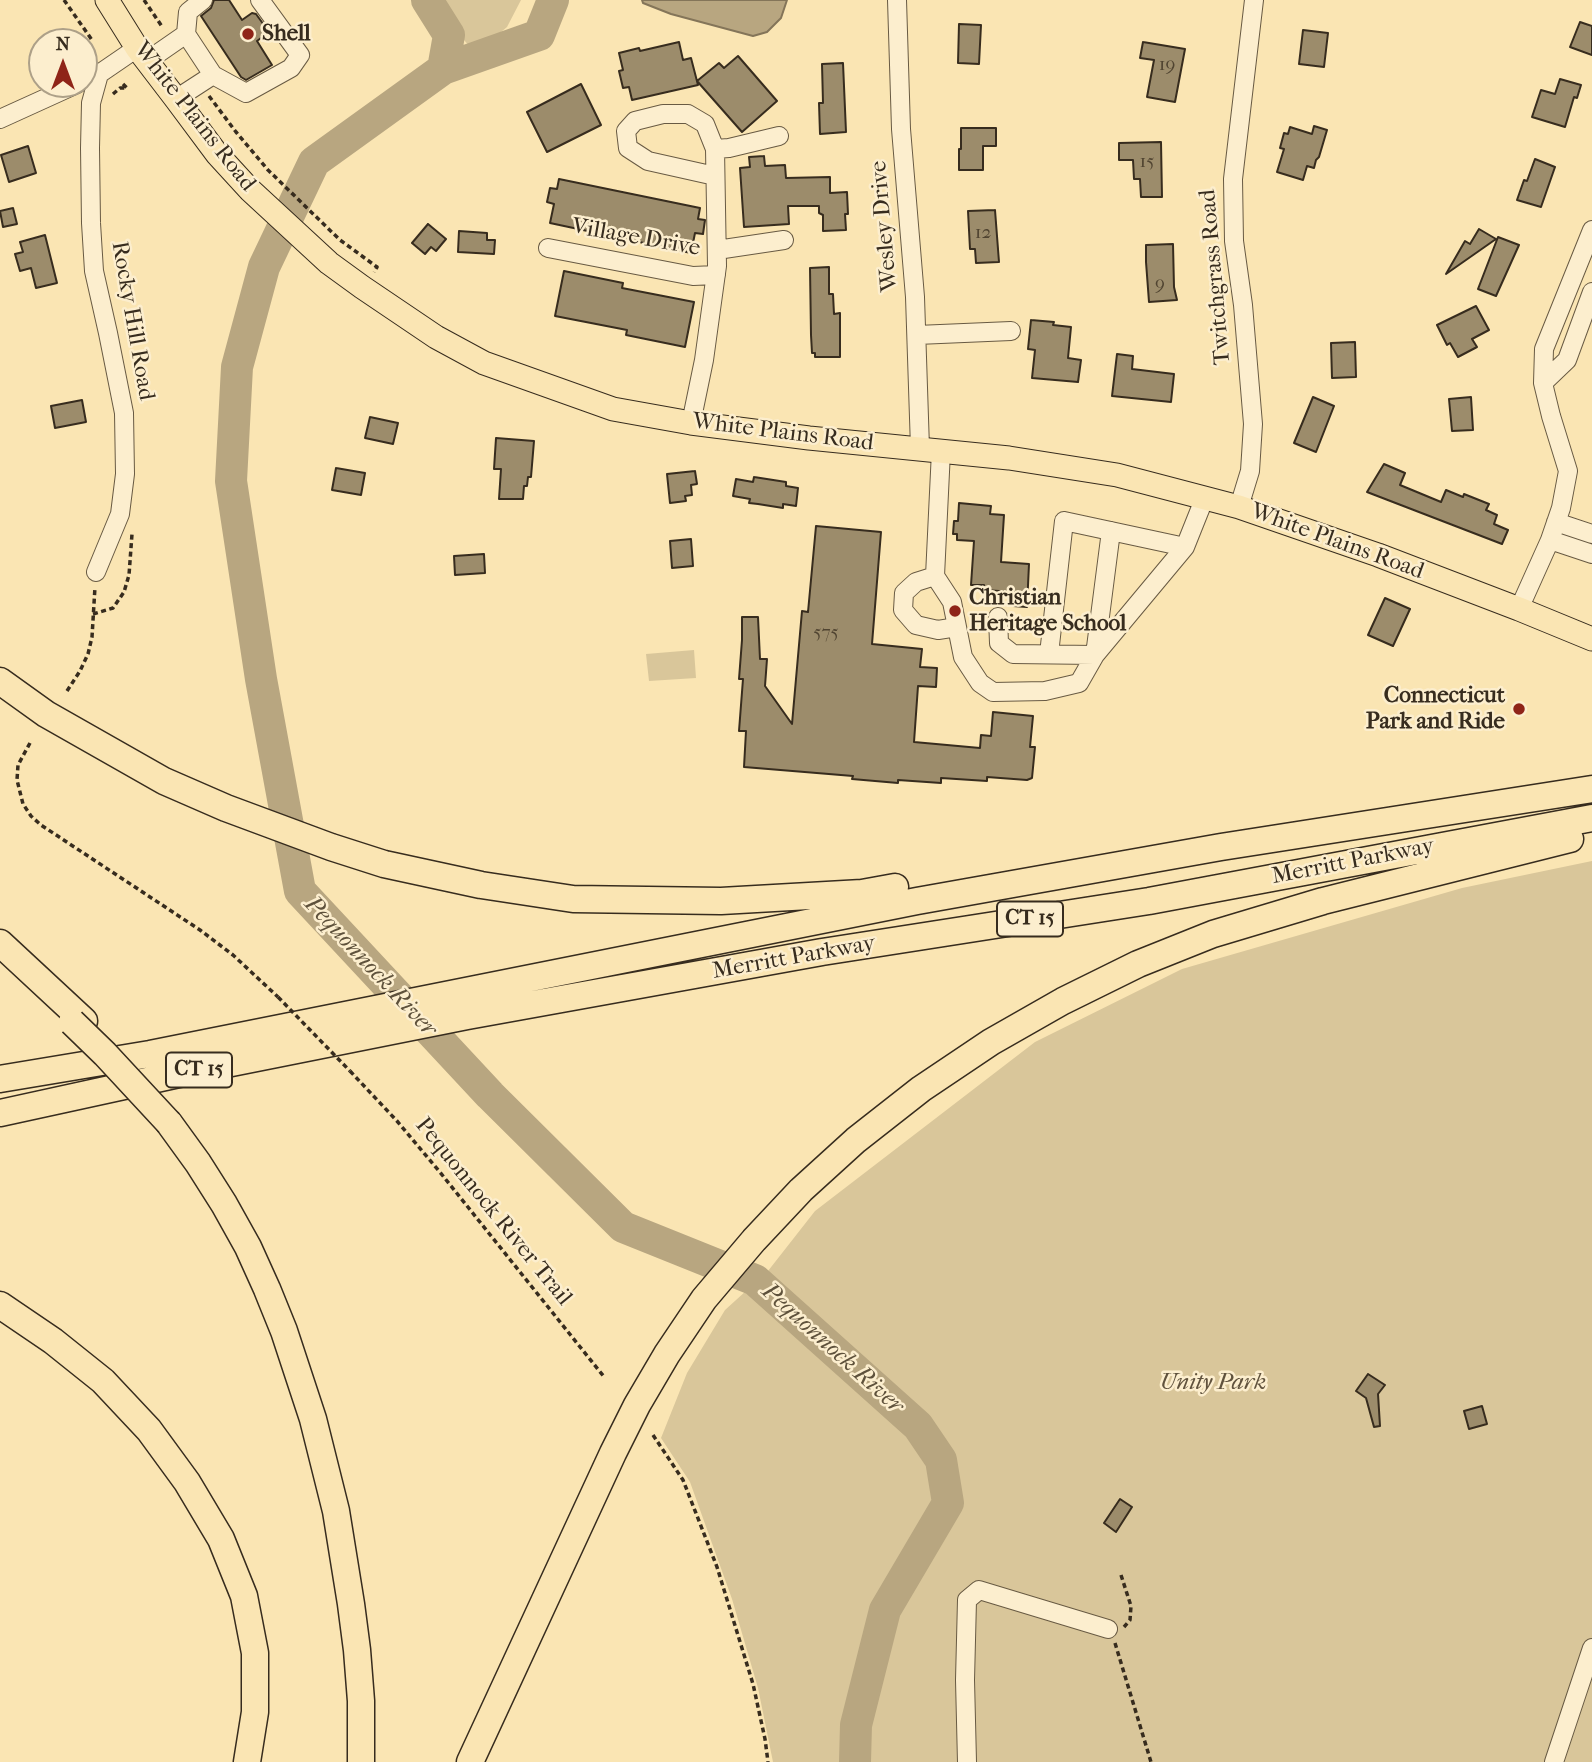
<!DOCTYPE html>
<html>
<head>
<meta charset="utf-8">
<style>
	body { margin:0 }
	#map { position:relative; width:1592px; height:1762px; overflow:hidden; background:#fae5b3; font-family:"IM FELL French Canon",serif }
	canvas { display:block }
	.north { position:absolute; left:28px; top:28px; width:70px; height:70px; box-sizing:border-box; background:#fceece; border:2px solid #ada088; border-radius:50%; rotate:0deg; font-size:19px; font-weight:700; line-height:28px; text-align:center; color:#372c1e }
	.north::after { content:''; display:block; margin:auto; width:24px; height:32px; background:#8f2418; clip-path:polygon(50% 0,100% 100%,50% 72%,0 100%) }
</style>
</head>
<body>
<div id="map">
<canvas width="1592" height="1762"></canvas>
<div class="north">N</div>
</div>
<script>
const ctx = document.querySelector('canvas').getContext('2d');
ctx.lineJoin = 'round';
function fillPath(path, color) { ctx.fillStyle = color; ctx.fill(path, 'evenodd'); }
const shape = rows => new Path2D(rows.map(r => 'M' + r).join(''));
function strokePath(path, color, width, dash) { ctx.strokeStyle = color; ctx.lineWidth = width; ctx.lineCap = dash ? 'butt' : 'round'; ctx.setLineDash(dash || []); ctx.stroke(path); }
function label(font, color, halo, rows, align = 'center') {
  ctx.font = font + ' "IM FELL French Canon",serif'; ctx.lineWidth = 5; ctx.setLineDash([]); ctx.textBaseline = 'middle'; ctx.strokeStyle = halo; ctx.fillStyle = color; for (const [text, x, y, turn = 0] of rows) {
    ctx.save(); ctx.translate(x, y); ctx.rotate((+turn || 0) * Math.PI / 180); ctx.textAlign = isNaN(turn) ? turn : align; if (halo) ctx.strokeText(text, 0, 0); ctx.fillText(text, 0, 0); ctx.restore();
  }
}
fillPath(shape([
	[441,0,521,0,507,27,494,38,470,47,453,27],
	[694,650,696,678,649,681,646,654],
	[1592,861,1592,1762,773,1762,758,1688,732,1599,690,1482,661,1438,687,1373,725,1310,768,1271,815,1211,1035,1042,1182,969,1462,888]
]), '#d9c69a');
const water = shape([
	[642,0,787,0,781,18,767,32,753,36,671,14,643,3,642,0]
]);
fillPath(water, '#b8a680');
strokePath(water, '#847559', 2);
strokePath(shape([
	[427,0,449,35,443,69],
	[553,0,539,35,443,69,314,162,264,267,237,367,231,481,261,679,300,891,490,1095,623,1227,755,1280,918,1426,941,1460,948,1503,885,1610,856,1725,855,1762]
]), '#b8a680', 32);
const building = shape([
	[214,0,229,0,242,20,252,13,256,14,269,32,257,41,272,65,246,80,241,77,201,16,211,8,214,0],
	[1580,22,1592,26,1592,55,1570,47,1580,22],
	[959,24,981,25,979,64,958,63,959,24],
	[1303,30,1328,33,1324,67,1299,64,1303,30],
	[679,42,683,60,691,58,698,85,632,100,629,87,623,88,619,71,623,70,619,53,639,48,640,51,679,42],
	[1143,42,1185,49,1175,102,1147,97,1154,60,1140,58,1143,42],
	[738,56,777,101,742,132,697,81,719,63,724,68,738,56],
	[843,63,846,132,820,134,819,103,823,103,822,64,843,63],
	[1560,79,1581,85,1577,98,1574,97,1565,127,1532,117,1541,90,1555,94,1560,79],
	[581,84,601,125,547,152,527,112,581,84],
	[1314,126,1327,130,1319,157,1316,160,1314,168,1307,166,1303,180,1277,172,1284,149,1280,148,1284,133,1288,134,1290,127,1312,134,1314,126],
	[961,128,996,128,996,146,983,146,983,170,959,170,959,149,961,149,961,128],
	[1161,142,1162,197,1141,197,1140,179,1134,179,1133,160,1119,160,1119,143,1161,142],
	[28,146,36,173,9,182,1,155,28,146],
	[764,156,765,166,785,165,786,178,830,177,830,193,847,192,848,214,845,214,846,230,823,231,823,215,819,213,819,206,788,206,789,224,744,227,740,168,750,167,749,157,764,156],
	[1535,159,1555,167,1541,207,1517,200,1524,180,1527,181,1535,159],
	[559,179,700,208,698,219,705,220,703,234,695,233,691,253,550,223,554,204,547,202,550,188,557,189,559,179],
	[13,208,17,224,3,227,0,211,13,208],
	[995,210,999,262,976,263,975,249,970,249,968,211,995,210],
	[428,224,446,239,436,251,431,247,425,254,412,243,428,224],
	[1479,229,1496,239,1446,274,1465,241,1470,244,1479,229],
	[459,231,487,233,487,240,495,240,494,254,458,252,459,231],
	[45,235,57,283,36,288,31,268,20,271,15,254,23,252,20,242,45,235],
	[1498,237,1519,245,1496,296,1478,289,1498,237],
	[1173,244,1174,287,1177,300,1149,302,1146,262,1146,245,1173,244],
	[829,267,829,294,833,294,834,314,840,313,840,357,815,357,815,353,812,353,811,335,810,268,829,267],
	[564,271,623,283,622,288,694,302,685,347,626,335,627,330,555,316,564,271],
	[1476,306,1489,330,1472,339,1477,347,1458,357,1450,343,1447,345,1437,325,1476,306],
	[1031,320,1054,322,1053,325,1071,327,1068,358,1081,360,1078,382,1032,378,1035,350,1028,349,1031,320],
	[1355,342,1356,377,1332,378,1331,343,1355,342],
	[1117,354,1133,356,1132,369,1174,374,1171,402,1112,396,1117,354],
	[1313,397,1334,406,1316,452,1294,443,1313,397],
	[1471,397,1473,430,1452,431,1449,399,1471,397],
	[82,400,86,422,55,428,51,406,82,400],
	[370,417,398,423,393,444,365,438,370,417],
	[496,438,534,441,531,477,528,477,527,486,524,486,523,499,499,499,501,469,494,469,496,438],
	[1384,464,1405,473,1400,485,1441,502,1446,490,1463,497,1464,494,1489,504,1486,510,1497,515,1494,524,1508,530,1502,544,1367,492,1384,464],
	[336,468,365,473,361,495,332,490,336,468],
	[695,471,697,484,691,485,692,495,685,496,686,501,670,503,667,474,695,471],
	[754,477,786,482,786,486,798,488,796,506,783,504,783,508,758,504,749,503,750,499,733,496,736,479,753,482,754,477],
	[959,503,991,506,990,514,1004,515,1001,562,1029,564,1027,607,1013,606,1014,592,984,590,984,585,971,585,974,541,957,540,957,534,953,534,954,521,958,521,959,503],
	[816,526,881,532,872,644,922,649,920,667,937,668,936,687,918,686,914,742,980,748,981,735,991,736,993,712,1033,716,1030,747,1035,747,1032,778,1027,780,987,777,987,781,941,778,941,783,898,780,898,783,852,779,853,776,744,767,746,731,739,731,743,679,739,679,742,640,742,617,758,617,760,659,767,659,765,686,792,724,802,611,808,612,816,526],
	[691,539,693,566,672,568,670,541,691,539],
	[484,554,485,573,455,575,454,556,484,554],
	[1385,598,1410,609,1393,646,1368,635,1385,598],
	[1368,1374,1385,1385,1378,1394,1380,1426,1374,1427,1366,1398,1356,1391,1368,1374],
	[1482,1406,1487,1424,1469,1429,1464,1411,1482,1406],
	[1120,1499,1132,1507,1116,1532,1104,1523,1120,1499]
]);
fillPath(building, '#9c8c6b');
strokePath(building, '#372c1e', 2);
const minor = shape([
	[897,0,901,129,915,297,920,448],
	[186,34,188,12,203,0],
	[147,61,186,34,213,75,176,99],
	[213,75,246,93,291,68,300,55,260,0],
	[90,78,99,74,137,48],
	[0,119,77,84],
	[715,149,729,148,779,136],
	[548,248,693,276,716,275],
	[717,250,784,240],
	[917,335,1011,331],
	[1543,383,1567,360,1592,292],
	[691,423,704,360,717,266,715,149,705,124,688,114,663,114,635,121,626,131,628,148,648,161,715,176],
	[941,451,935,576,952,602,963,657,980,683,993,692,1045,691,1079,683,1095,655,1111,531],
	[1239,507,1250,471,1253,424,1243,305,1234,241,1233,179,1254,0],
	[1556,522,1592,534],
	[1550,540,1592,554],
	[96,572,120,514,125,474,124,413,108,333,94,271,91,223,90,148,91,103,99,74],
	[935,576,916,582,904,593,903,610,916,625,938,630,957,627],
	[1519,609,1550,540,1561,508,1568,471,1551,416,1543,383,1544,349,1592,230],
	[998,617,999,643,1013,654,1095,655,1185,547,1205,497],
	[1049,654,1064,521,1185,547],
	[967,1762,965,1680,967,1600,979,1590,1108,1629],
	[1554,1762,1592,1648]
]);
const major = shape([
	[107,0,137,48,176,99,217,154,250,190,329,263,362,287,436,337,484,363,613,409,691,423,809,438,1009,458,1117,475,1239,507,1378,555,1519,609,1592,639]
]);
const highway = shape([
	[0,681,46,714,164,781,226,808,331,847,384,864,481,885,573,899,721,901,862,893,895,887],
	[0,943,84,1021],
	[0,1079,150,1054,917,901,1221,847,1592,789],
	[0,1113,211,1067,467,1016,822,952,1149,901,1592,818],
	[169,1123,198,1163,224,1204,248,1247,267,1289,284,1331,313,1419,336,1511,351,1604,357,1650,361,1701,361,1762],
	[0,1305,53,1341,103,1381,149,1430,187,1482,221,1539,244,1596,255,1653,255,1712,247,1762],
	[470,1762,613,1453,637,1405,667,1354,704,1299,754,1240,801,1190,856,1140,921,1089,991,1042,1063,1001,1138,964,1213,934,1323,901,1570,839]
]);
strokePath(minor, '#685a43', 20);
strokePath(major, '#372c1e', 25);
strokePath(highway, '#372c1e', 29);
strokePath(shape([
	[64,0,92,40],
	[144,0,163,28],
	[113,94,120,88,127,88,123,84],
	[209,96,236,132,268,170,340,240,377,267,374,272],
	[93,614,113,608,124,592,129,575,132,534],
	[67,691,80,671,88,654,92,637,95,587],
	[30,743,18,765,17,780,23,804,31,816,41,825,200,930,233,955,278,997],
	[350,1071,397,1121,439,1171,605,1378],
	[653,1435,683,1480,717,1567,753,1684,765,1739,768,1762],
	[1121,1575,1131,1606,1130,1620,1124,1627],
	[1115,1643,1151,1762]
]), '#372c1e', 3.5, [5, 3.5]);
strokePath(minor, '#fceece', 18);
strokePath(major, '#fae5b3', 23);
strokePath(highway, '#fae5b3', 26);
const highwayBridge = shape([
	[72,1022,105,1054,169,1123]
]);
strokePath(highwayBridge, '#372c1e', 29, []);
strokePath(shape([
	[278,997,350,1071]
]), '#372c1e', 3.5, [5, 3.5]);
strokePath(highwayBridge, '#fae5b3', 26);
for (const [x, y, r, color] of [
	[248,34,7,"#8f2418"],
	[955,611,7,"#8f2418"],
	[1519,709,7,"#8f2418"]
]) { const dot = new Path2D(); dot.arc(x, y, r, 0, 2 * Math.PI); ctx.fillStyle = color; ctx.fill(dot); strokePath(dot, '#fceece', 2.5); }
label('19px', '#504431', null, [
	["19",1167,65],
	["15",1147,162],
	["12",983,233],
	["9",1160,284],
	["575",826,633]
]);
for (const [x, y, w] of [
	[1030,919,66],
	[199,1070,66]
]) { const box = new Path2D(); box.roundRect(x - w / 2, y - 17.5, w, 35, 5); ctx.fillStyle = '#fceece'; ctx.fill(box); strokePath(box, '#372c1e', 2); }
label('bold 21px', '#372c1e', null, [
	["CT 15",1030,919],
	["CT 15",199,1070]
]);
label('bold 23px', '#372c1e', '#fceece', [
	["Shell",262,34],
	["Christian",969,598],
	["Heritage School",969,624],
	["Connecticut",1505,696,"right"],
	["Park and Ride",1505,722,"right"]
], 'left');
label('23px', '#372c1e', '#fceece', [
	["White Plains Road",194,117,52],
	["Wesley Drive",885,226,-95],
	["Village Drive",636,238,10],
	["Twitchgrass Road",1216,277,-95],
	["Rocky Hill Road",132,321,80],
	["White Plains Road",783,433,7],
	["White Plains Road",1337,542,20],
	["Merritt Parkway",1353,862,-11],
	["Merritt Parkway",794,958,-10],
	["Pequonnock River Trail",493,1212,51]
]);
label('italic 23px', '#60523d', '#fceece', [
	["Unity Park",1213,1383]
]);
label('italic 24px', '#5e513b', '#fceece', [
	["Pequonnock River",370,967,47],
	["Pequonnock River",832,1349,42]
]);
</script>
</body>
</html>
